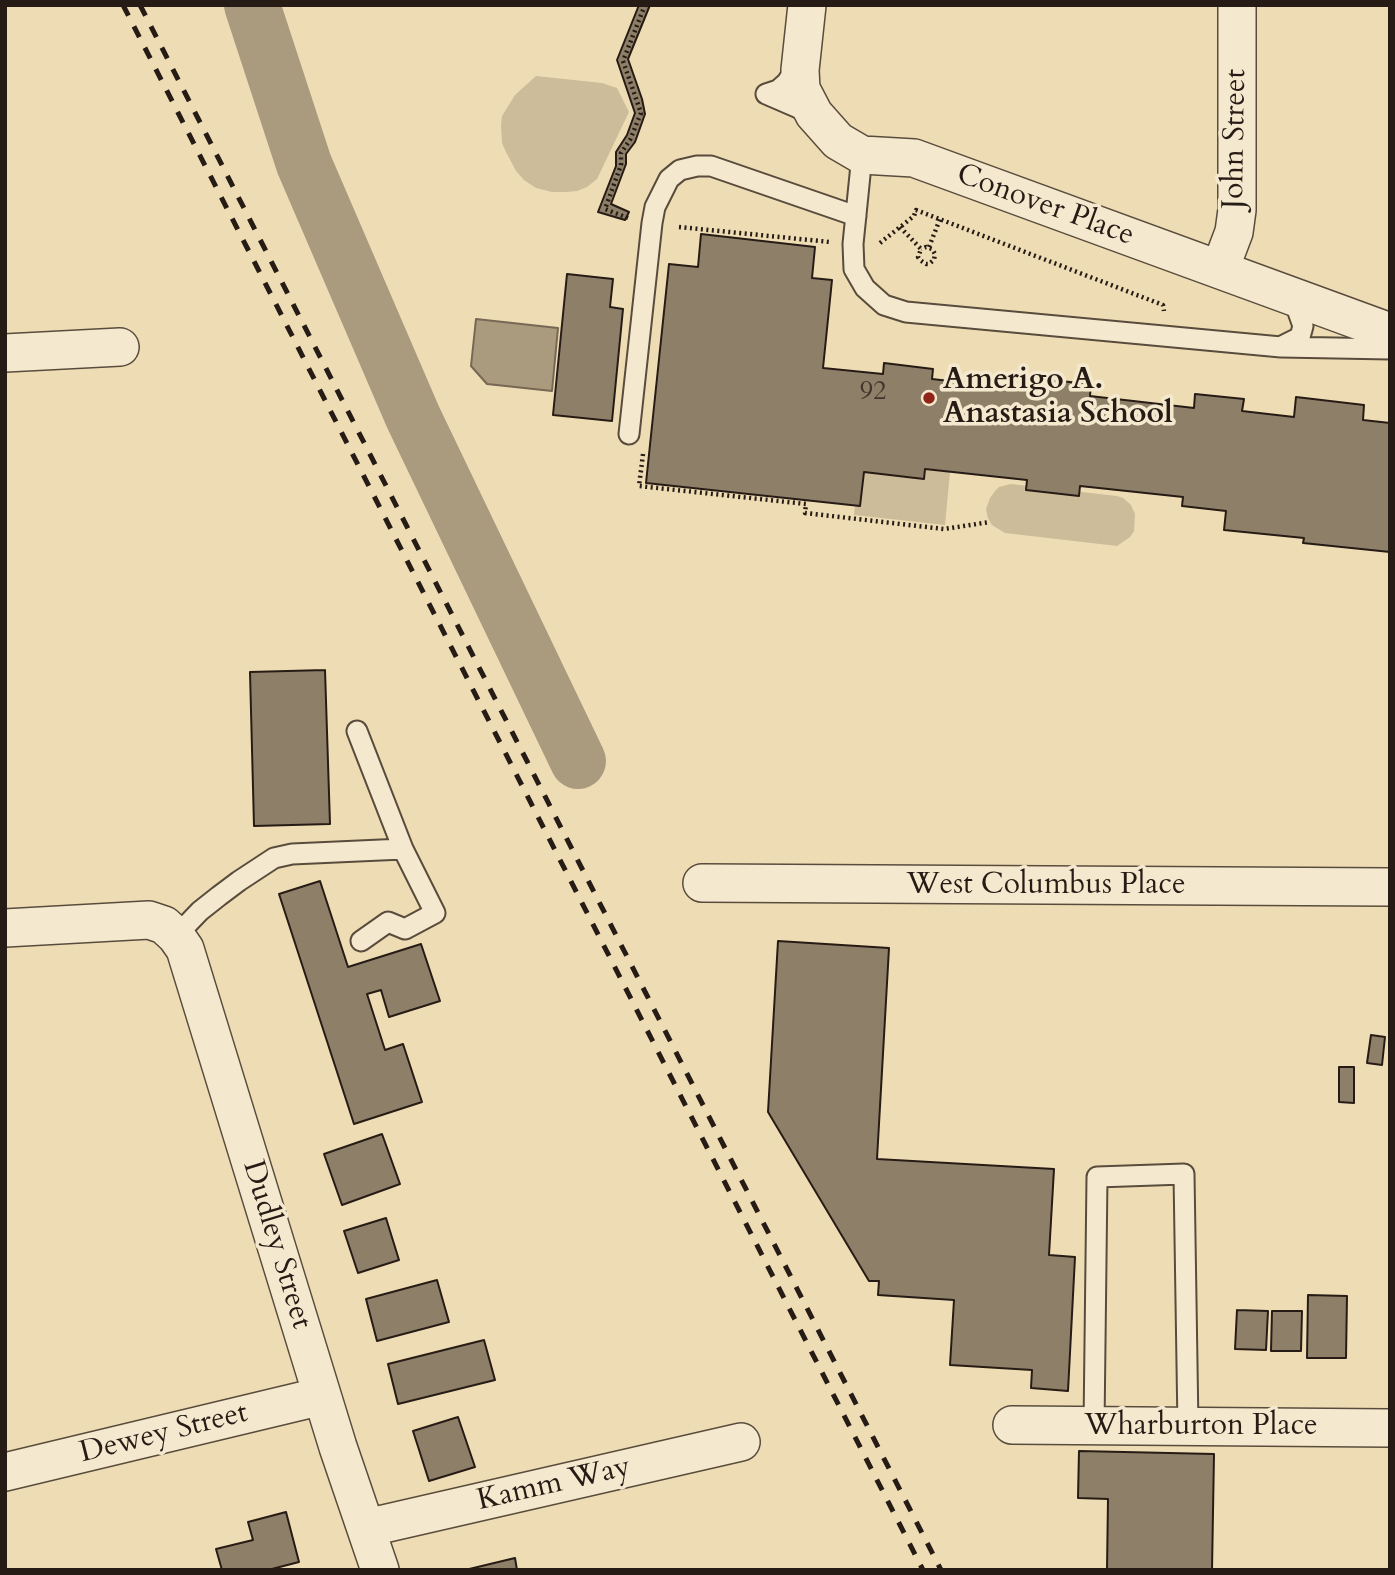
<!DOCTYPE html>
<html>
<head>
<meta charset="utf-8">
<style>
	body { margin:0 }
	#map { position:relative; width:1395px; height:1575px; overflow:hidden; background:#eeddb4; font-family:Cardo,serif }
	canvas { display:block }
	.frame { position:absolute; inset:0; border:7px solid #271b15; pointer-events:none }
</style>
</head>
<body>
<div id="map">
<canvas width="1395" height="1575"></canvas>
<div class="frame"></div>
</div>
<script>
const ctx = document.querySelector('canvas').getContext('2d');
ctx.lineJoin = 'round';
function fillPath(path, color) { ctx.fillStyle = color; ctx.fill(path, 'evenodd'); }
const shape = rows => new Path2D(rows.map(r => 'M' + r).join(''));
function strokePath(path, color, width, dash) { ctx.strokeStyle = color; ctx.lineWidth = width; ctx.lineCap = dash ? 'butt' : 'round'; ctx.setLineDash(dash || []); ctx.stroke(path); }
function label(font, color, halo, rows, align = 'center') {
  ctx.font = font + ' Cardo,serif'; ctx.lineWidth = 7; ctx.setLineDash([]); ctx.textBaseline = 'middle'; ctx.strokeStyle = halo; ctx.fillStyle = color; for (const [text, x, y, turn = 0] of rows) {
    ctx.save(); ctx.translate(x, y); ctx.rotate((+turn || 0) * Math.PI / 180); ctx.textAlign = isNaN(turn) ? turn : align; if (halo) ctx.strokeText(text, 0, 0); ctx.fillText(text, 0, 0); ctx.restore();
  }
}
fillPath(shape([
	[536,76,602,83,617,88,629,112,597,179,587,187,577,191,566,192,552,192,536,188,524,180,516,171,506,152,502,143,501,125,502,116,515,95],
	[925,469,950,472,945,525,854,515,855,506,860,505,864,472],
	[1011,484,1117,496,1123,498,1131,505,1135,514,1134,531,1130,537,1117,546,1005,533,992,525,988,518,986,509,990,498,995,491,999,487]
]), '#ccbc99');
const water = shape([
	[476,319,558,328,552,391,487,384,471,366,476,319]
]);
fillPath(water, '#aa9b7e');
strokePath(water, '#766854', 2);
strokePath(shape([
	[252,5,304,164,413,417,578,761]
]), '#aa9b7e', 56);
const building = shape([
	[639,5,650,5,628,59,642,99,645,114,635,142,626,154,626,164,611,204,629,212,625,220,598,212,616,166,616,152,627,135,635,113,617,60,639,5],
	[701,234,815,247,812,278,832,280,823,368,883,374,884,363,933,369,932,379,1037,391,1039,379,1091,384,1090,396,1194,408,1195,394,1244,399,1242,411,1294,417,1296,397,1364,405,1363,420,1390,423,1390,552,1303,543,1304,538,1224,530,1226,511,1182,506,1183,497,1080,486,1079,496,1026,490,1027,480,925,469,924,479,864,472,860,506,646,483,669,264,698,267,701,234],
	[567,274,613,279,610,307,623,309,612,421,553,415,567,274],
	[325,670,330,824,254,826,250,672,325,670],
	[320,881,348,967,421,944,440,1001,389,1017,381,990,367,994,385,1050,403,1044,422,1102,354,1124,279,894,320,881],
	[778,941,889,948,877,1159,1054,1169,1049,1255,1075,1257,1068,1391,1031,1388,1032,1370,950,1365,954,1300,878,1295,879,1281,869,1281,768,1112,778,941],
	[1371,1035,1385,1037,1382,1065,1367,1063,1371,1035],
	[1339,1067,1354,1067,1354,1103,1339,1102,1339,1067],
	[382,1134,400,1184,342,1205,324,1154,382,1134],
	[386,1218,399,1260,358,1273,344,1231,386,1218],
	[437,1280,449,1322,377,1341,366,1299,437,1280],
	[1308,1295,1347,1296,1346,1358,1307,1358,1308,1295],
	[1237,1310,1268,1311,1266,1350,1235,1349,1237,1310],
	[1272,1311,1302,1311,1301,1351,1271,1351,1272,1311],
	[484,1340,495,1380,398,1404,388,1364,484,1340],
	[458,1417,475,1467,429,1481,413,1431,458,1417],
	[1079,1451,1214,1454,1212,1570,1107,1570,1108,1499,1078,1498,1079,1451],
	[286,1512,299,1562,268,1570,222,1570,216,1549,253,1540,248,1522,286,1512],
	[515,1558,517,1570,465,1570,515,1558]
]);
fillPath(building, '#8e8068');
strokePath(building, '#271b15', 2);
const lane = shape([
	[796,64,792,74,787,82,778,90,766,94,810,113],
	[862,155,853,244,854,269,865,288,884,305,906,312,1281,347,1390,349],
	[1282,346,1300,337,1303,326,1297,309,1286,299],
	[629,434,652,223,655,207,669,179,680,170,697,166,711,166,856,216],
	[357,731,403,849],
	[176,936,200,911,219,896,239,881,274,858,292,854,403,849,435,913,405,929,388,922,361,941],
	[1094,1426,1097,1177,1184,1174,1188,1427]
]);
const street = shape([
	[807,5,800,70,801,89,814,114,838,141,862,155,914,158,1390,332],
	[1220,269,1234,232,1237,210,1237,5],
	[5,353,120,347],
	[702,883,1390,887],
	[5,928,149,920,164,925,176,936,185,949,338,1447,380,1570],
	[1012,1425,1390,1428],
	[5,1472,322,1396],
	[366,1528,741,1442]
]);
strokePath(lane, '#594c3d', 23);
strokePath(street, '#594c3d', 40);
strokePath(shape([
	[628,218,605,209,621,165,621,153,630,140,641,113,623,61,645,5],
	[679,227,830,242],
	[900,227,921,249,918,257,920,260,926,264,929,264,934,260,935,254,932,249,926,247,921,249],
	[880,243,914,216,916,210,1163,305,1164,311],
	[929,247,940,219],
	[643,454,639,486,806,504,805,513,944,529,990,522]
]), '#271b15', 4.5, [2, 3.5]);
strokePath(lane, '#f4e9ce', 19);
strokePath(street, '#f4e9ce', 37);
strokePath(shape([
	[123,5,923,1570],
	[140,5,941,1570]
]), '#271b15', 5, [12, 12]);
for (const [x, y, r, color] of [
	[929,398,7,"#8f2418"]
]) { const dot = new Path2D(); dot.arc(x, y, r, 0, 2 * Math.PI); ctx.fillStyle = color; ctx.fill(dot); strokePath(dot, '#f4e9ce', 2.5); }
label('26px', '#41342a', null, [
	["92",873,393]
]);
label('30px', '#271b15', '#f4e9ce', [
	["John Street",1236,139,-89],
	["Conover Place",1045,206,20],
	["West Columbus Place",1046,886],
	["Dudley Street",276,1245,73],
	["Wharburton Place",1201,1427],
	["Dewey Street",164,1434,-14],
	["Kamm Way",554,1485,-13]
]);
label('bold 30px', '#271b15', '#f4e9ce', [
	["Amerigo A.",943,381],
	["Anastasia School",943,415]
], 'left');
</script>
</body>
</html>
